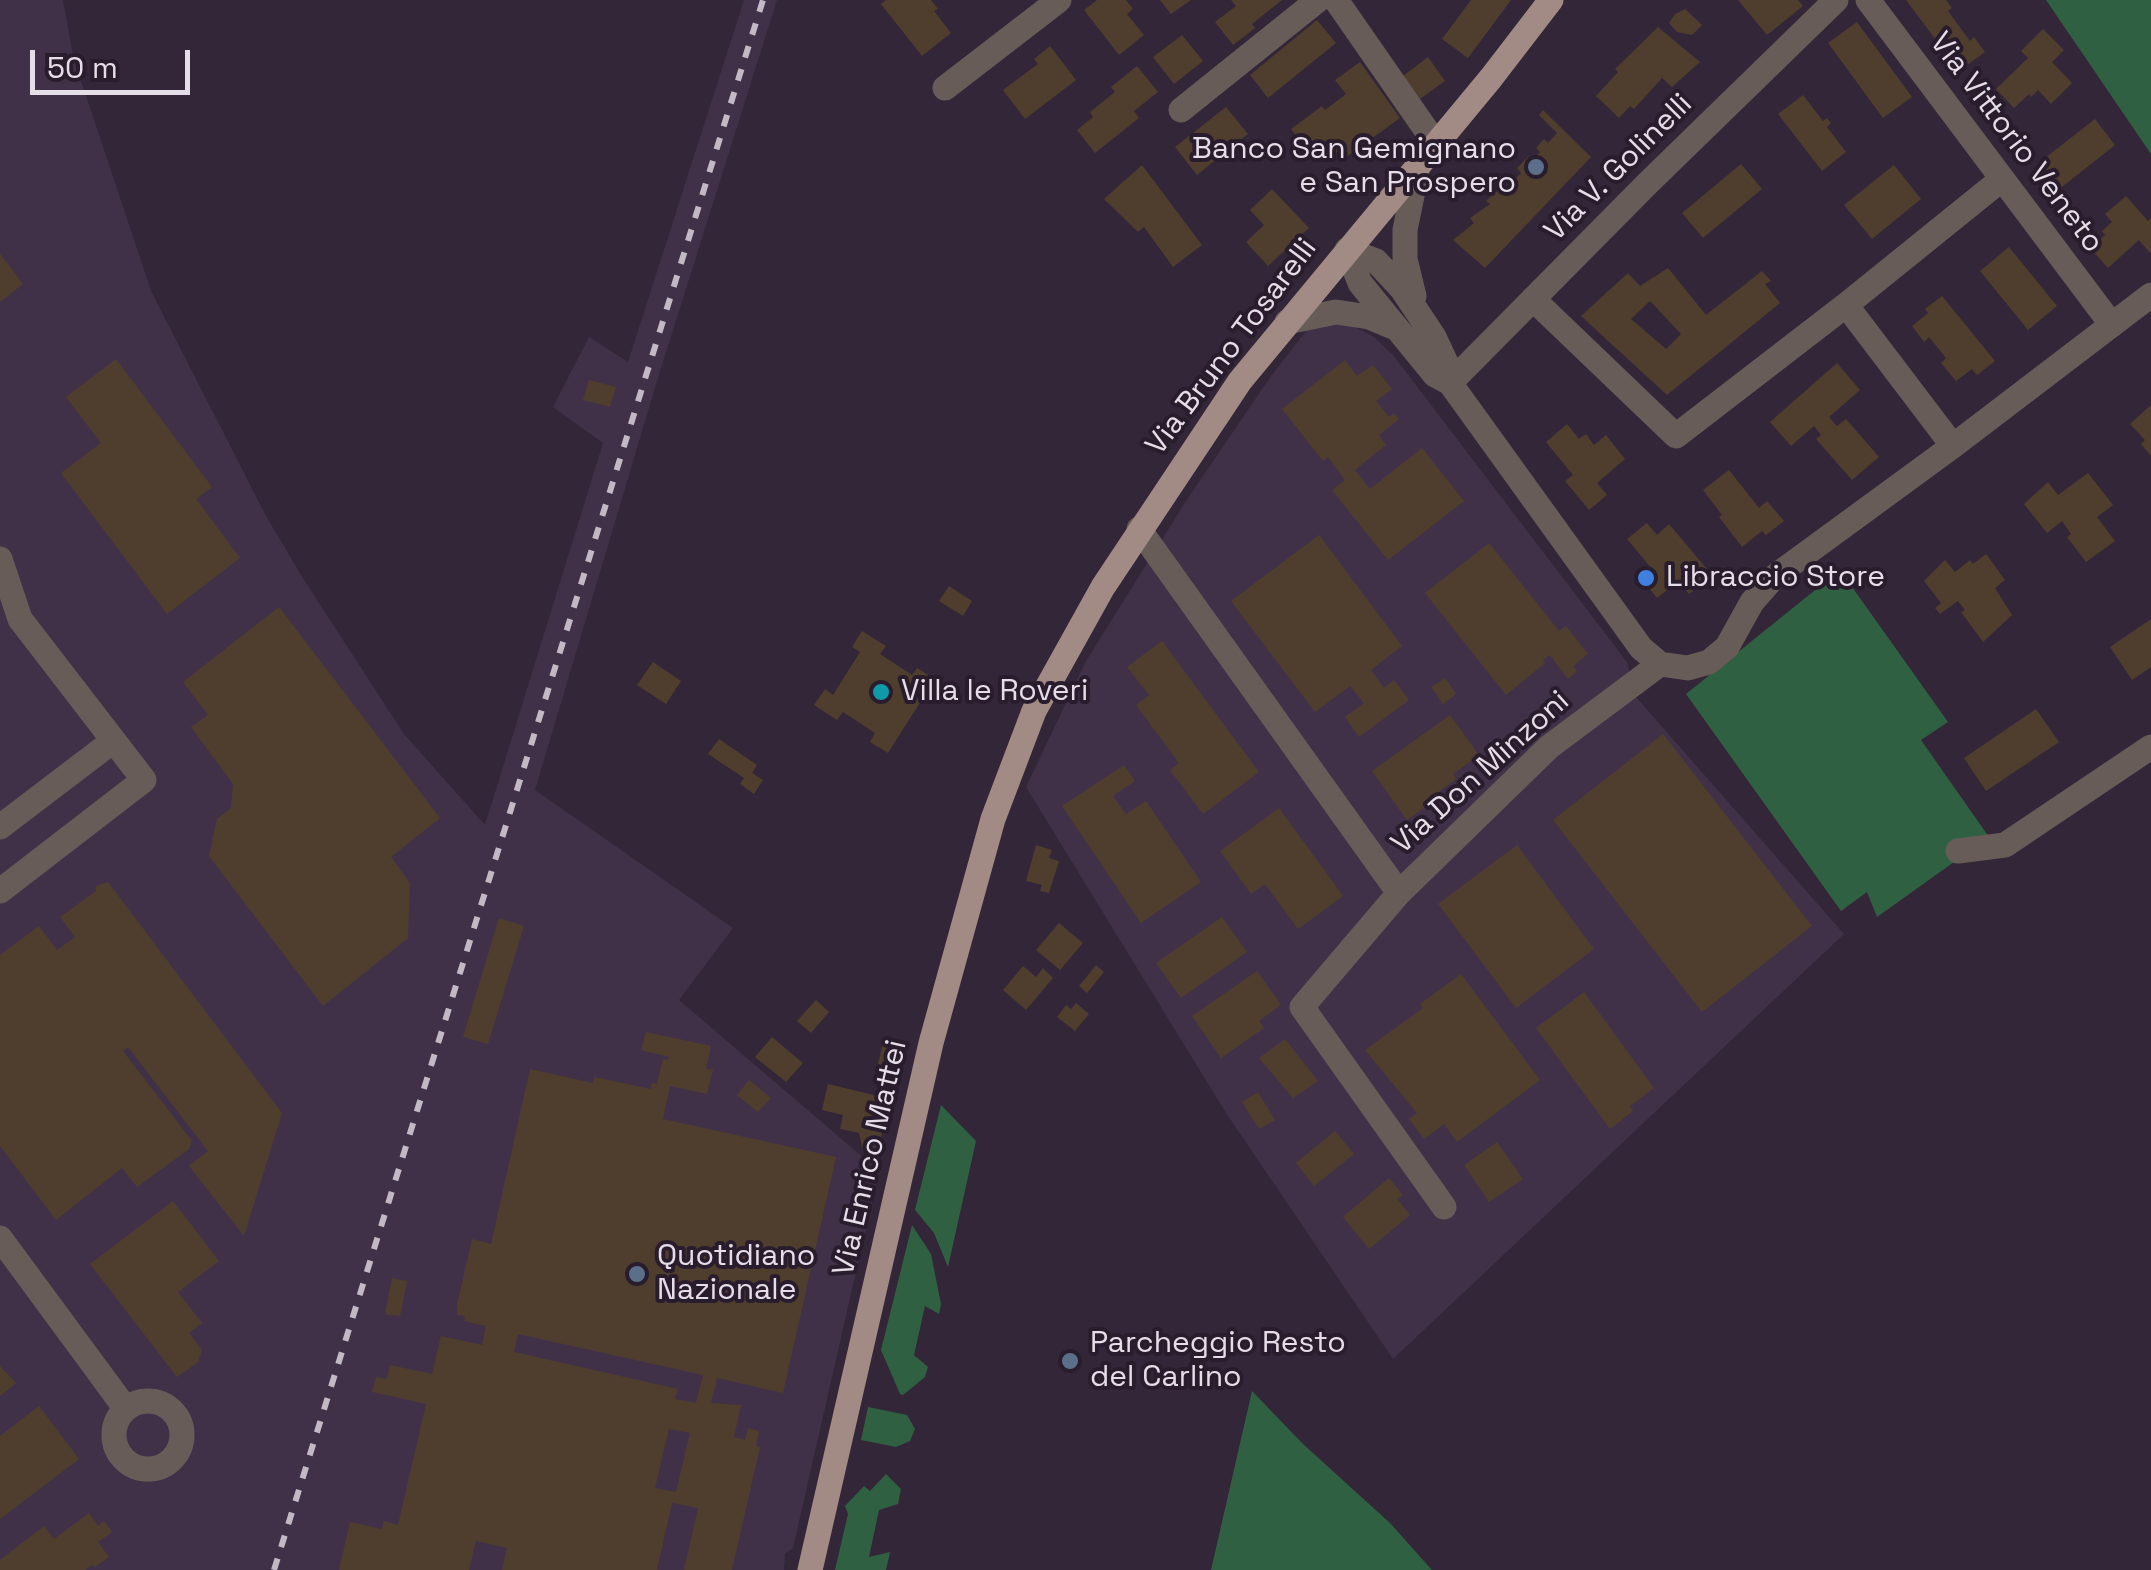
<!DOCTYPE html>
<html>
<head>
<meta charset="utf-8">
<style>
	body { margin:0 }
	#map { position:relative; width:2151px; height:1570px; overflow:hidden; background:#332638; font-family:"Space Grotesk",sans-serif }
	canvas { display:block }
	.scale { position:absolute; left:30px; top:50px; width:160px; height:45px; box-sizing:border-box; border:5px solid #e5dde8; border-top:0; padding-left:12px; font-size:30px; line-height:35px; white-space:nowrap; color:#e5dde8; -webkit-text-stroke:8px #291d2d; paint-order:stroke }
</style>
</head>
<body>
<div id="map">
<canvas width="2151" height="1570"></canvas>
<div class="scale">50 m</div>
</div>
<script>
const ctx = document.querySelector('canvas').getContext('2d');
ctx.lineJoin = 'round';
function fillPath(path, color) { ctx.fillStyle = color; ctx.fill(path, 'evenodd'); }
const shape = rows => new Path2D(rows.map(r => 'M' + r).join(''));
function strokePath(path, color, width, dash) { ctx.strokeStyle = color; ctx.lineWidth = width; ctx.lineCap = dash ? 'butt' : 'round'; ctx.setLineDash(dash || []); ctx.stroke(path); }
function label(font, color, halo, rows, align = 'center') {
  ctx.font = font + ' "Space Grotesk",sans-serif'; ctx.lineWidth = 8; ctx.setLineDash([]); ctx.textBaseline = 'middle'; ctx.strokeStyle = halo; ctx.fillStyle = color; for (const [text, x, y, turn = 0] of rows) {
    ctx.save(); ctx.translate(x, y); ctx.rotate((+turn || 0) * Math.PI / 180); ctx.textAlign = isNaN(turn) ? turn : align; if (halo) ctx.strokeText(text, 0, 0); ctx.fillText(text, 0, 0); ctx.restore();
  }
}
fillPath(shape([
	[0,0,63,0,74,60,151,291,266,516,304,580,404,734,485,825,603,443,553,407,589,337,628,362,744,0,777,0,657,381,535,790,733,928,679,1000,879,1171,793,1548,785,1554,784,1570,0,1570],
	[1325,323,1349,324,1374,337,1393,355,1627,662,1636,697,1844,934,1393,1359,1226,1113,1026,787,1086,661,1186,501,1271,376,1306,331]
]), '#413148');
fillPath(shape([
	[2046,0,2151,0,2151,154],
	[1840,570,1948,722,1921,740,1989,837,1877,917,1867,892,1841,911,1686,694],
	[941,1105,976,1141,948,1267,934,1233,915,1210],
	[912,1225,931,1254,941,1304,939,1314,925,1306,914,1355,928,1367,925,1377,903,1395,900,1394,881,1350],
	[1252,1391,1303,1444,1390,1523,1432,1570,1211,1570],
	[868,1407,907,1415,915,1429,910,1441,896,1447,861,1440],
	[886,1474,901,1489,898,1504,879,1510,869,1557,890,1552,886,1570,835,1570,848,1514,845,1506,864,1486,870,1491]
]), '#306042');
fillPath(shape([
	[886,0,931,0,938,9,934,11,951,33,922,56,881,4],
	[1097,0,1126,0,1133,9,1127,14,1144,35,1119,55,1084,10],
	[1160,0,1191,0,1171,14],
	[1231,0,1282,0,1252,24,1255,28,1233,45,1215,22,1236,6],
	[1471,0,1511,0,1468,58,1442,39],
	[1738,0,1798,0,1803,6,1767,35],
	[1906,0,1946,0,1952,8,1948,11,1970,41,1974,37,1985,52,1959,71],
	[1685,9,1702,25,1692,35,1677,32,1669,23,1675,14],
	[1317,20,1336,43,1268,98,1250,75],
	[1857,22,1912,97,1883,118,1828,43],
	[1658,27,1700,62,1672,87,1662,78,1634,109,1630,106,1619,118,1596,96,1618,72,1615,69],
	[2043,29,2064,50,2052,62,2072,83,2051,104,2038,90,2031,97,2029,94,2014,108,1996,89,2028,58,2021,51],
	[1182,35,1203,61,1174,84,1153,57],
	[1050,46,1076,80,1025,119,1003,90,1038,64,1034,59],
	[1428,57,1445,81,1420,99,1403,76],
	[1360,62,1400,118,1342,160,1329,143,1311,155,1291,129,1322,106,1325,110,1346,94,1335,80],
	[1137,66,1158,92,1134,111,1139,118,1095,153,1077,130,1093,117,1090,112,1115,92,1111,87],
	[1803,95,1823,121,1827,118,1831,123,1827,127,1846,152,1822,171,1778,114],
	[1226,107,1248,134,1197,175,1175,147],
	[1543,110,1591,157,1485,268,1453,240,1474,223,1470,218,1490,204,1486,201,1497,191,1500,194,1521,173,1517,168,1528,157,1532,161,1540,152,1536,148,1544,139,1548,143,1557,133,1539,115],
	[2095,119,2115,145,2057,191,2036,165],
	[1741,164,1762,189,1703,238,1682,213],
	[1142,165,1202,245,1173,267,1144,227,1138,232,1104,199],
	[1894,165,1921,199,1872,239,1844,205],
	[1272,189,1309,228,1268,266,1246,242,1264,225,1250,210],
	[2126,196,2148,221,2151,218,2151,254,2139,240,2108,268,2090,248,2105,235,2102,231,2112,222,2105,214],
	[2009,247,2057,306,2028,330,1980,271],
	[0,254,23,284,0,302],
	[1668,268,1706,315,1762,271,1771,281,1765,284,1780,303,1667,395,1581,316,1628,273,1640,286],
	[1650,301,1681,334,1666,349,1631,319],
	[1942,296,1995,361,1977,375,1972,369,1956,381,1941,363,1946,358,1929,337,1924,342,1912,326,1928,313,1925,309],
	[116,359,212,487,196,499,240,558,167,614,61,473,101,443,66,397],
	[1345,360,1357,376,1373,365,1392,389,1376,401,1389,417,1394,413,1399,419,1379,435,1386,445,1355,470,1370,489,1422,448,1464,501,1388,560,1332,490,1345,480,1328,457,1323,461,1282,409],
	[1837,363,1860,390,1829,417,1837,426,1846,419,1879,457,1852,480,1816,439,1821,435,1814,426,1791,446,1770,422],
	[589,380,616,387,610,407,583,400],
	[2151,405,2151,456,2141,444,2145,440,2130,424],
	[1567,424,1579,439,1586,434,1594,445,1606,435,1625,459,1597,483,1607,495,1589,510,1565,481,1573,475,1546,442],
	[1729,470,1759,508,1767,501,1784,521,1766,535,1762,531,1742,547,1719,517,1722,515,1703,490],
	[2088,473,2113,505,2097,517,2115,541,2086,562,2067,537,2071,534,2062,521,2047,533,2024,504,2048,482,2058,495],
	[1647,523,1657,535,1669,524,1712,575,1689,594,1678,581,1657,598,1641,578,1652,569,1627,539],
	[1319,535,1402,646,1371,670,1384,688,1394,680,1409,700,1359,737,1345,717,1364,703,1350,686,1315,712,1231,601],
	[1489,543,1559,631,1566,626,1588,654,1573,666,1577,671,1568,679,1550,655,1543,660,1545,663,1506,695,1425,593],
	[1986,554,2005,580,1995,588,2012,615,1983,642,1961,612,1965,610,1958,601,1940,614,1935,608,1941,603,1924,581,1945,560,1955,572,1970,560,1973,564],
	[949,586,972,601,963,616,939,601],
	[279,607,440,818,391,857,410,883,408,938,323,1006,209,856,217,819,231,808,233,784,191,727,208,715,183,682],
	[2151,619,2151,667,2132,680,2110,647],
	[862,631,886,646,880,654,912,675,917,668,935,679,888,753,870,742,875,733,843,712,837,720,814,705,825,689,833,695,860,652,852,647],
	[1162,641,1259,772,1203,814,1170,770,1179,763,1136,705,1149,695,1127,667],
	[653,662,681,681,666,704,637,685],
	[1445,678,1456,694,1443,704,1431,687],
	[2036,709,2059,742,1986,791,1964,758],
	[1450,715,1479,755,1453,774,1456,779,1430,798,1432,802,1407,820,1372,771],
	[1663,734,1812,926,1702,1012,1553,820],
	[719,739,757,765,752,773,763,780,754,794,740,784,744,778,708,754],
	[1124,765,1135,781,1113,796,1126,814,1146,801,1201,882,1141,923,1062,806],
	[1279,808,1343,896,1298,929,1265,884,1251,894,1220,851],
	[1036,845,1052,850,1049,858,1059,861,1049,893,1040,891,1042,885,1026,881],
	[1517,845,1594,949,1516,1008,1438,904],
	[108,882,282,1113,244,1236,189,1166,208,1151,128,1047,123,1051,192,1141,189,1149,137,1187,122,1168,56,1220,0,1146,0,955,39,926,57,950,75,937,60,917,96,891,96,886],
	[1222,917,1247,952,1181,998,1156,963],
	[499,918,524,926,488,1044,463,1037],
	[1059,923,1083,943,1060,970,1036,950],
	[1096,965,1104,972,1087,993,1079,986],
	[1023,966,1036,977,1043,968,1053,978,1026,1010,1003,990],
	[1257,971,1281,1005,1259,1021,1264,1028,1221,1058,1192,1016],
	[1461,974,1540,1080,1457,1142,1444,1124,1424,1139,1409,1119,1417,1113,1365,1050,1423,1008,1420,1004],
	[1584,992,1654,1088,1630,1106,1633,1111,1610,1129,1536,1028],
	[816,1000,829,1012,811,1033,797,1021],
	[1076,1003,1089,1014,1075,1031,1057,1017,1066,1005,1071,1009],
	[646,1032,711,1046,706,1069,713,1070,707,1094,670,1086,663,1119,836,1157,783,1393,717,1378,711,1403,741,1405,734,1437,745,1440,748,1428,759,1431,756,1446,760,1447,732,1570,684,1570,698,1508,672,1503,657,1570,502,1570,507,1548,476,1541,469,1570,339,1570,350,1522,382,1529,384,1521,398,1525,426,1404,372,1392,376,1377,387,1379,390,1365,432,1374,441,1336,482,1345,486,1326,464,1321,465,1316,457,1315,457,1305,472,1239,491,1244,530,1069,593,1083,594,1077,651,1089,652,1083,657,1084,663,1059,668,1060,669,1057,641,1050],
	[518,1334,703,1375,696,1403,675,1399,678,1389,514,1352],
	[669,1429,690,1433,676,1492,655,1488],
	[772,1037,803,1063,786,1082,755,1057],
	[884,1039,905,1045,895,1081,875,1076],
	[1285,1039,1318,1081,1293,1098,1259,1058],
	[749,1080,771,1098,758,1112,737,1095],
	[828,1084,890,1099,878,1151,862,1147,859,1133,840,1129,843,1115,822,1110],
	[1258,1092,1275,1120,1259,1129,1242,1102],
	[1335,1131,1354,1154,1314,1186,1296,1163],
	[1497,1142,1523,1179,1489,1202,1464,1165],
	[1389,1178,1403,1195,1397,1199,1410,1215,1369,1249,1343,1217],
	[173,1201,219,1261,178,1292,202,1323,189,1333,202,1350,198,1362,177,1377,90,1264],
	[392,1278,407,1281,400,1316,385,1314],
	[0,1366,16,1383,0,1396],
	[39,1406,79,1459,0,1519,0,1436],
	[89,1513,98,1526,104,1521,112,1532,98,1542,109,1557,95,1567,92,1565,85,1570,0,1570,0,1560,44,1526,54,1539]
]), '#4f3e2e');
strokePath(shape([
	[1336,0,1436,144],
	[1868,0,2112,325],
	[945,88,1059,0],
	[1181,110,1318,0],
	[1414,296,1405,259,1405,230,1418,166],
	[1533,299,1676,436,1846,305,1953,446],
	[1846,305,2002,179],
	[1287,322,1336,312,1369,317,1393,327],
	[1450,383,1449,369,1434,337,1402,289,1376,261,1347,250,1360,283,1435,375,1450,383,1641,648,1660,664,1688,668,1709,662,1727,647,1752,602,1774,577,1953,446,2151,295],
	[1450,383,1647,184,1836,0],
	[1139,529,1399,893],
	[0,559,20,619,144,780,0,891],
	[0,827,113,741],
	[1958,851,2005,845,2151,747],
	[1444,1207,1302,1007,1399,893,1549,747,1660,664],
	[0,1238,126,1409],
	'114 1435a34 34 0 1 1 68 0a34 34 0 1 1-68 0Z'
]), '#685c59', 25);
strokePath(shape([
	[810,1570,931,1043,993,819,1034,711,1103,587,1240,381,1491,78,1551,0]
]), '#a38b85', 25);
strokePath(shape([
	[274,1570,763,0]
]), '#c2b9c5', 6, [12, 12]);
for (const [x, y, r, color] of [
	[1536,167,10,"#5c6f8a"],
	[1646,578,10,"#3f7fe0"],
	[881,692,10,"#0f9aa8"],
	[637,1274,10,"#5c6f8a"],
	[1070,1361,10,"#5c6f8a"]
]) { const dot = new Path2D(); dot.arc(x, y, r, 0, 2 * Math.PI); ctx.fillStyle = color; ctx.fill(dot); strokePath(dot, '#291d2d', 4); }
label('30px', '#e5dde8', '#291d2d', [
	["Via Vittorio Veneto",2016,143,53],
	["Via V. Golinelli",1619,168,-45],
	["Via Bruno Tosarelli",1232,347,-53],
	["Via Don Minzoni",1481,773,-42],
	["Via Enrico Mattei",871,1158,-77]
]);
label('30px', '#e5dde8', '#291d2d', [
	["Banco San Gemignano",1516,150,"right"],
	["e San Prospero",1516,184,"right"],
	["Libraccio Store",1666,578],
	["Villa le Roveri",901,692],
	["Quotidiano",657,1257],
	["Nazionale",657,1291],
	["Parcheggio Resto",1090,1344],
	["del Carlino",1090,1378]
], 'left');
</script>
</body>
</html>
